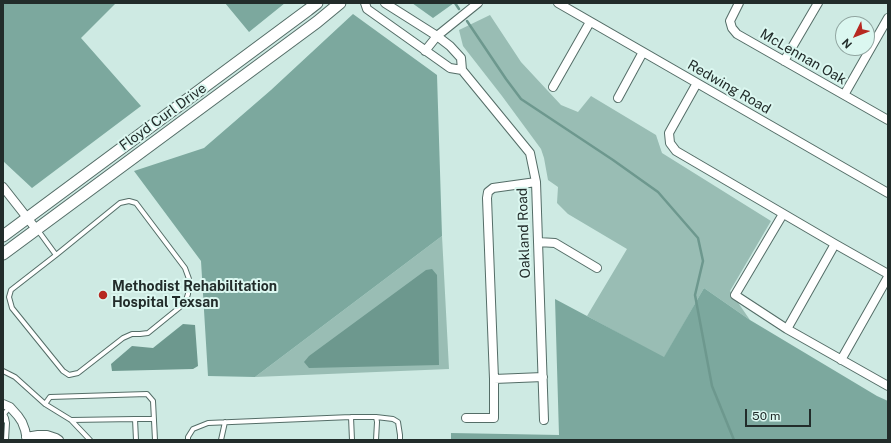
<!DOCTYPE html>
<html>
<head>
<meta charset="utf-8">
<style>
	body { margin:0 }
	#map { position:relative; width:891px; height:443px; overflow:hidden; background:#ceeae3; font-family:"Public Sans",sans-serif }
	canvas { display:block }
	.frame { position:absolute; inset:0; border:4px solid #222c2a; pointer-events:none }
	.north { position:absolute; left:835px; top:16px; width:40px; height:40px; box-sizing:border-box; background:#dbf7f0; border:1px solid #91a6a1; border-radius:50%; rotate:227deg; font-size:11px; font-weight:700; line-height:16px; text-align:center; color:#222c2a }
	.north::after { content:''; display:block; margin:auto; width:14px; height:18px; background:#b72921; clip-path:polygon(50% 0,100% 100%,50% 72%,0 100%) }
	.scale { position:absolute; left:745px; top:409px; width:66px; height:18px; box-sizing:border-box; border:2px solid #222c2a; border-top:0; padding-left:5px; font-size:12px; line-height:14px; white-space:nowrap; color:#222c2a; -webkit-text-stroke:3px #dbf7f0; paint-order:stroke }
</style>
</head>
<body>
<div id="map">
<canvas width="891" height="443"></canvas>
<div class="frame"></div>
<div class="north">N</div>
<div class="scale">50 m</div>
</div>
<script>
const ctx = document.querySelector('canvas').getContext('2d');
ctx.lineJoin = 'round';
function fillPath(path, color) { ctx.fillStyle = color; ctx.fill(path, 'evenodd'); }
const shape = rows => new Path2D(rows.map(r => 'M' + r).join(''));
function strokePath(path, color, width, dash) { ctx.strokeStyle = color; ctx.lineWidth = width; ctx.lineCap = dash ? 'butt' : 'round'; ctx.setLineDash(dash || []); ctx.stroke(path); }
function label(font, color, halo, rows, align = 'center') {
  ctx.font = font + ' "Public Sans",sans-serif'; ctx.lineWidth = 4; ctx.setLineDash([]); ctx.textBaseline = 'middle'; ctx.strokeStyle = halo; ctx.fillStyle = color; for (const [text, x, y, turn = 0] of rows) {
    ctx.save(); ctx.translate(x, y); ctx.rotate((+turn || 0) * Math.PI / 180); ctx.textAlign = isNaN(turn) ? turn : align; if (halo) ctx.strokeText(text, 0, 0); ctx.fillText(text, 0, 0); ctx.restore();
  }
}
fillPath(shape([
	[490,15,521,62,561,105,578,112,591,96,656,135,662,153,771,221,730,291,750,320,704,288,664,358,587,316,627,249,568,214,557,203,558,187,548,180,544,158,541,149,502,96,463,46,459,30],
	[442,236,449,369,255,377]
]), '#99bdb4');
fillPath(shape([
	[3,3,116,3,81,38,141,106,32,188,3,161],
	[225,3,285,3,249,32],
	[412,3,454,3,433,18],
	[353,14,437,75,442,236,255,377,208,376,201,261,134,171,204,148,271,90],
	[704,288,750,320,877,396,888,401,888,440,451,440,451,433,559,435,555,299,664,357]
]), '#7ca89e');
fillPath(shape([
	[432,269,437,275,439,365,309,368,304,362,309,356,426,270],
	[183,324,195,325,198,366,193,369,112,371,111,364,132,346,153,348]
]), '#6d988e');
strokePath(shape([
	[455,3,459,9],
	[467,21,506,79,521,99,613,160,658,192,698,238,703,261,695,295,712,386,734,440]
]), '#6d988e', 2.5);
const service = shape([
	[37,229,56,255,11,290,9,297,12,308,63,371,69,375,78,373,123,338,132,334,140,334,148,333,185,303,188,294,189,279,185,268,136,203,129,201,120,203,56,255],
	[3,371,15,377,45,404,50,397,147,394,153,401,155,440],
	[45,404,71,420,90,440],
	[4,414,6,418,7,423,6,440],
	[376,417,393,419,398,422,400,435,400,440],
	[135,419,154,419],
	[71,420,135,419,136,440],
	[3,421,4,414,10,407],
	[188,440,188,437,193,429,208,423,351,417],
	[221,440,225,422],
	[352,440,351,417,376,417,377,422,376,440]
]);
const minor = shape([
	[365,3,367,9,450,68,462,70],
	[385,3,437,36,450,46,461,58,462,70,530,153,536,182,544,420],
	[558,3,888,193],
	[739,3,730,21,732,28,737,34,888,120],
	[425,51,437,36,478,3],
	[784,61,818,3],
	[697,83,669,133,670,143,676,151,835,244,888,274],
	[553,87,590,22],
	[844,95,888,18],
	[618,98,643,52],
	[536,182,493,188,488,192,487,198,494,379,543,377],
	[3,187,36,229],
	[783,214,735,295,787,329,888,386],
	[538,242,555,243,597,268],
	[787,329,835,244],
	[841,360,888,277],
	[3,404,10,407,18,416,22,422,25,430,27,440],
	[466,418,494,418,494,379],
	[26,437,38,435,47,435,56,438,59,440]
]);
const tertiary = shape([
	[3,236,308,10,317,3],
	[3,254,317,22,340,3]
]);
strokePath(service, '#546d67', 6);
strokePath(minor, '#546d67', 10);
strokePath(tertiary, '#546d67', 13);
strokePath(service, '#fff', 4);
strokePath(minor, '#fff', 8);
strokePath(tertiary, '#fff', 11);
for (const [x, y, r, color] of [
	[103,295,5,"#b72921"]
]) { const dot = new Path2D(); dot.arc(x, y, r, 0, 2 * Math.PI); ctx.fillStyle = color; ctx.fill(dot); strokePath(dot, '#dbf7f0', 1.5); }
label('14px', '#222c2a', '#dbf7f0', [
	["McLennan Oak",803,57,30],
	["Redwing Road",729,87,30],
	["Floyd Curl Drive",163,117,-36],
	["Oakland Road",524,233,-92]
]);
label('bold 14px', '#222c2a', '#dbf7f0', [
	["Methodist Rehabilitation",112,287],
	["Hospital Texsan",112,303]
], 'left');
</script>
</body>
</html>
